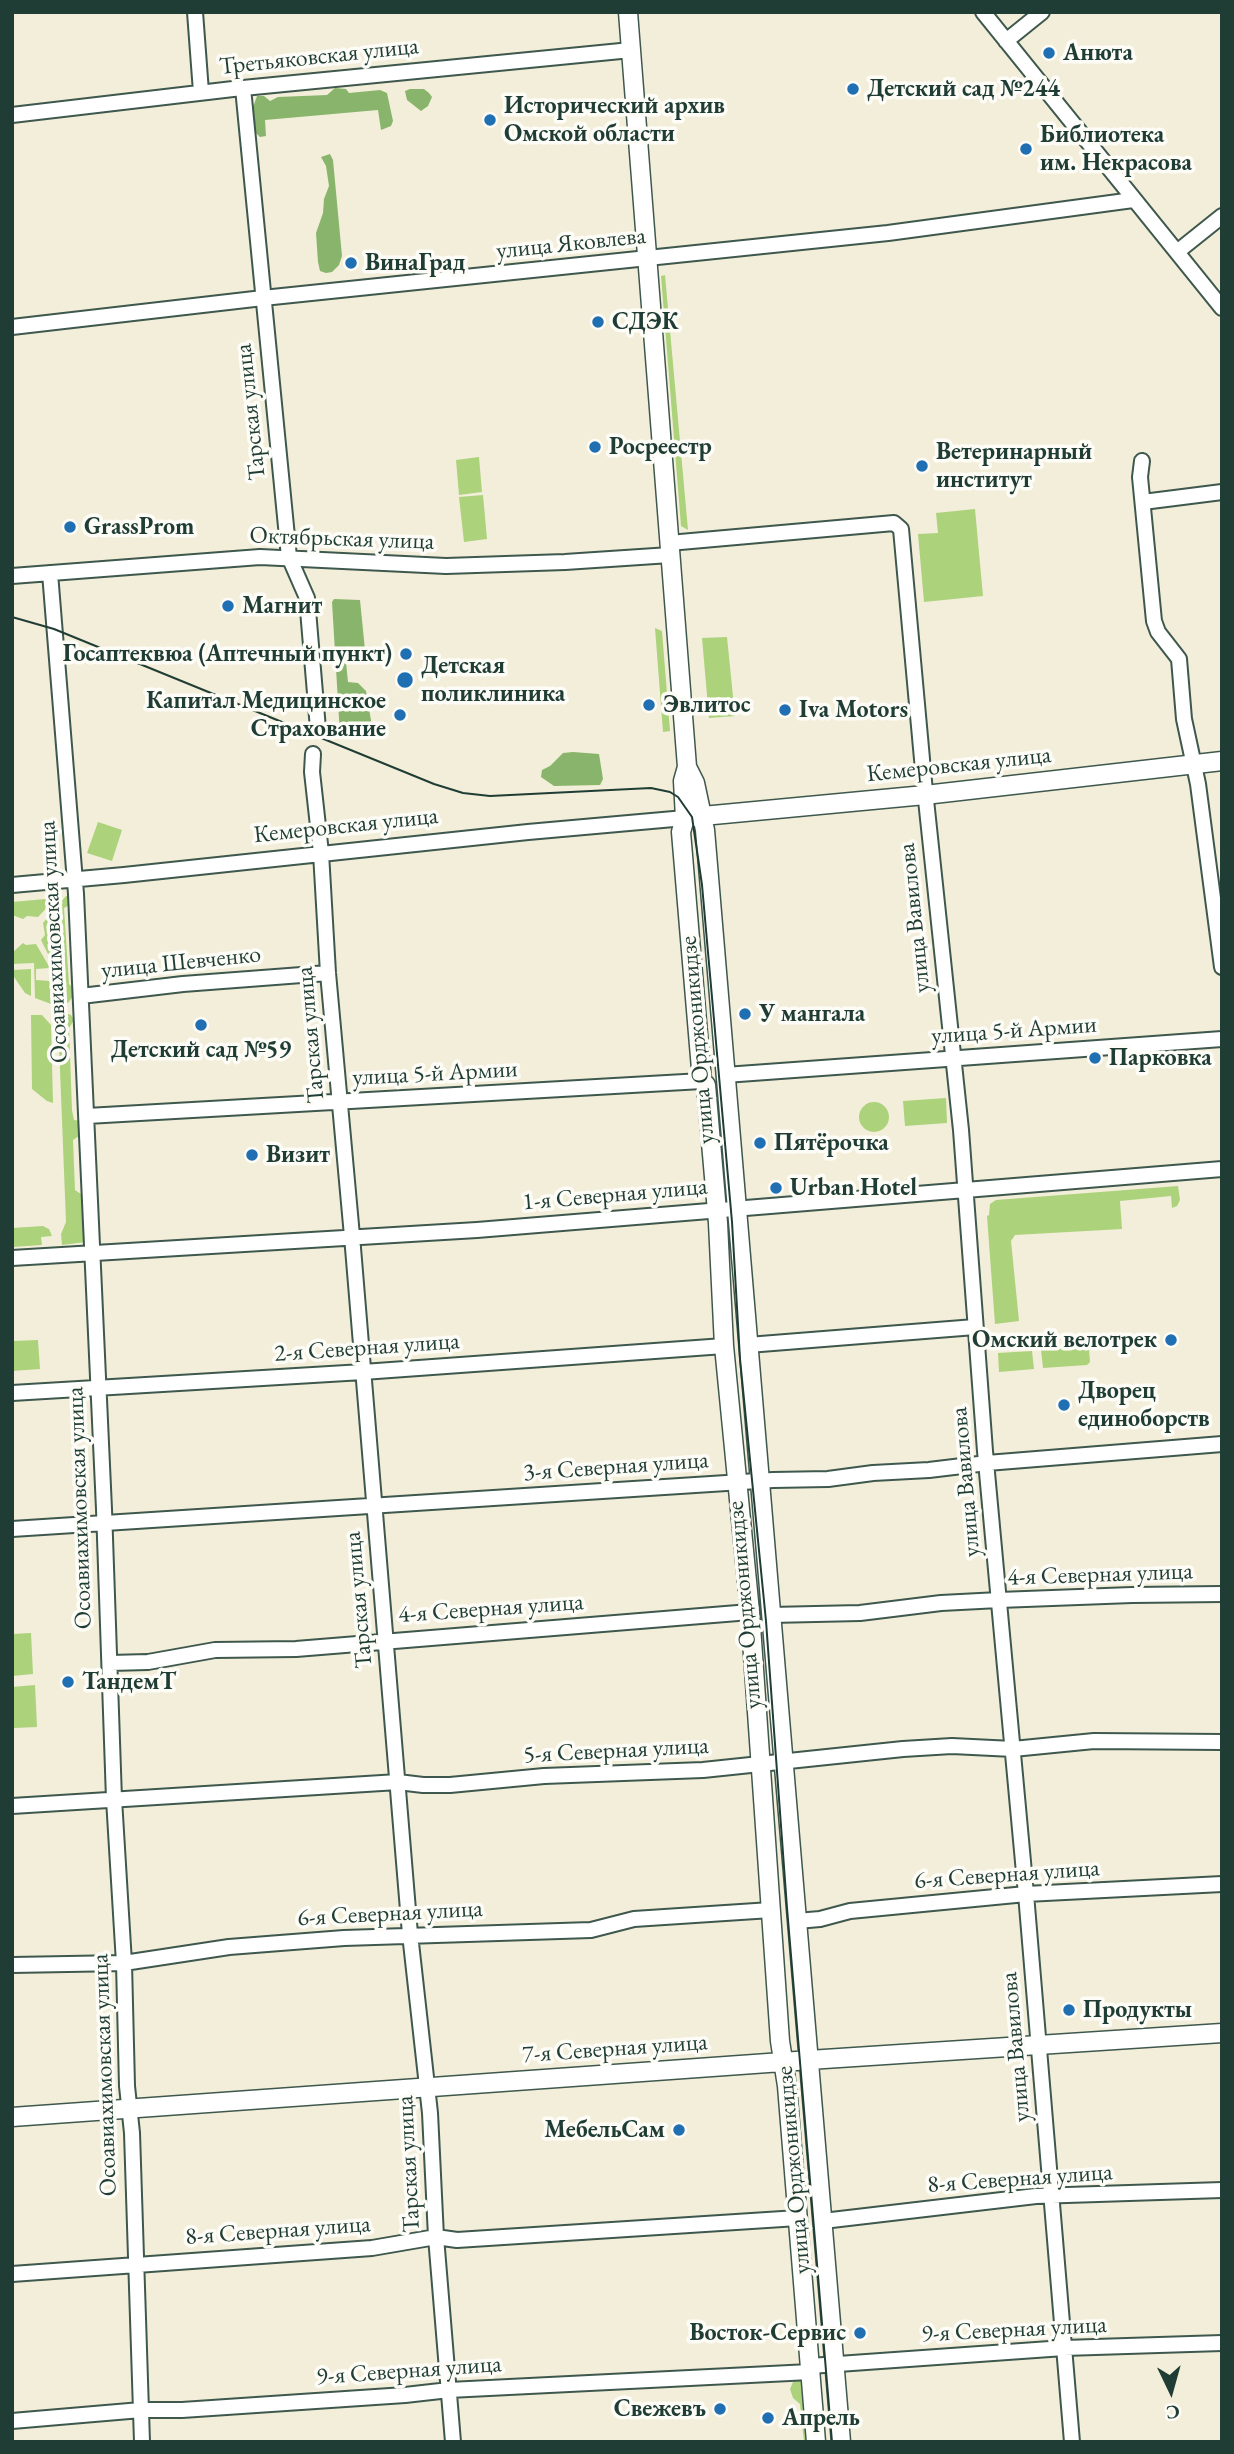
<!DOCTYPE html>
<html>
<head>
<meta charset="utf-8">
<style>
	body { margin:0 }
	#map { position:relative; width:1234px; height:2454px; overflow:hidden; background:#f3eed9; font-family:"EB Garamond",serif }
	canvas { display:block }
	.frame { position:absolute; inset:0; border:14px solid #1f3d34; pointer-events:none }
	.north { position:absolute; left:1136px; top:2356px; width:70px; height:70px; -webkit-text-stroke:5px #fdfcf7; paint-order:stroke; rotate:175deg; font-size:19px; font-weight:700; line-height:28px; text-align:center; color:#1f3d34 }
	.north::after { content:''; display:block; margin:auto; width:24px; height:32px; background:#1f3d34; clip-path:polygon(50% 0,100% 100%,50% 72%,0 100%) }
</style>
</head>
<body>
<div id="map">
<canvas width="1234" height="2454"></canvas>
<div class="frame"></div>
<div class="north">С</div>
</div>
<script>
const ctx = document.querySelector('canvas').getContext('2d');
ctx.lineJoin = 'round';
function fillPath(path, color) { ctx.fillStyle = color; ctx.fill(path, 'evenodd'); }
const shape = rows => new Path2D(rows.map(r => 'M' + r).join(''));
function strokePath(path, color, width, dash) { ctx.strokeStyle = color; ctx.lineWidth = width; ctx.lineCap = dash ? 'butt' : 'round'; ctx.setLineDash(dash || []); ctx.stroke(path); }
function label(font, color, halo, rows, align = 'center') {
  ctx.font = font + ' "EB Garamond",serif'; ctx.lineWidth = 7; ctx.setLineDash([]); ctx.textBaseline = 'middle'; ctx.strokeStyle = halo; ctx.fillStyle = color; for (const [text, x, y, turn = 0] of rows) {
    ctx.save(); ctx.translate(x, y); ctx.rotate((+turn || 0) * Math.PI / 180); ctx.textAlign = isNaN(turn) ? turn : align; if (halo) ctx.strokeText(text, 0, 0); ctx.fillText(text, 0, 0); ctx.restore();
  }
}
fillPath(shape([
	[665,275,688,530,681,526,661,276],
	[479,457,482,492,459,495,456,460],
	[483,495,487,539,464,542,459,497],
	[975,509,983,596,924,602,918,534,938,533,936,513],
	[655,628,662,631,670,731,663,732],
	[727,637,735,716,709,718,702,638],
	[98,822,122,830,112,861,87,853],
	[66,896,72,896,72,904,64,908,69,984,73,988,74,995,68,1003,63,1003,57,1000,55,955,48,954,41,940,45,935,43,923],
	[56,898,38,917,27,916,23,919,12,915,12,902],
	[23,943,26,945,36,944,50,968,36,969,36,980,50,981,51,1004,35,998,34,963,12,964,12,953],
	[31,969,31,996,25,993,12,974,12,970],
	[66,1013,71,1015,74,1020,69,1028,72,1110,74,1120,80,1121,82,1134,73,1140,75,1190,87,1198,86,1242,62,1245,61,1234,66,1222,58,1019],
	[31,1015,42,1015,51,1025,53,1103,47,1101,32,1089],
	[946,1098,947,1123,905,1126,903,1101],
	'859 1117a15 15 0 1 1 30 0a15 15 0 1 1-30 0Z',
	[1178,1186,1180,1200,1177,1206,1172,1208,1171,1196,1120,1201,1122,1229,1015,1235,1011,1241,1019,1321,995,1324,987,1216,989,1215,990,1204,996,1200],
	[43,1226,49,1229,52,1236,41,1237,42,1245,12,1247,12,1228],
	[38,1340,40,1369,12,1371,12,1341],
	[1084,1347,1089,1349,1090,1362,1087,1365,1043,1368,1041,1350],
	[1032,1351,1034,1369,999,1372,998,1353],
	[31,1633,33,1674,12,1676,12,1634],
	[35,1685,37,1727,14,1728,12,1687],
	[803,2376,809,2442,804,2442,800,2404,793,2398,790,2389,793,2382]
]), '#acd27c');
fillPath(shape([
	[335,88,346,89,349,93,380,90,387,93,393,121,391,126,381,130,378,110,265,120,266,136,260,137,255,132,252,110,257,96,264,96,270,101,278,97,327,95],
	[410,89,424,89,429,93,432,97,428,106,421,111,407,100,405,91],
	[330,154,333,160,342,256,339,265,332,272,326,273,320,271,318,262,316,233,323,213,324,199,329,186,326,166,321,157],
	[334,599,360,600,365,650,362,659,346,662,348,682,358,683,366,691,372,726,355,739,340,735,332,602],
	[573,752,599,754,603,779,600,785,554,786,541,777,542,770,550,766,563,753]
]), '#89b46c');
const minor = shape([
	[195,12,201,92],
	[983,12,1222,308],
	[1006,41,1042,12],
	[243,88,289,557,307,598,318,729],
	[12,115,233,89,631,50],
	[1177,252,1222,216],
	[12,327,263,298,888,233,1133,200],
	[1142,461,1140,477,1154,621,1158,632,1179,659,1184,719,1198,784,1222,967],
	[1143,502,1222,492],
	[669,543,894,523,901,529,924,781,961,1130,985,1451,1026,1894,1072,2442],
	[50,573,76,894,104,1509,114,1799,124,1963,127,2086,132,2133,142,2442],
	[12,576,260,557,446,566,565,562,670,555],
	[313,754,312,772,321,853,328,973,352,1236,410,1934,430,2113,436,2237,453,2442],
	[12,885,124,875,528,832,685,818],
	[81,996,183,984,328,973],
	[725,1075,1222,1039],
	[87,1116,702,1081],
	[12,1258,477,1230,1222,1169],
	[748,1345,975,1327],
	[12,1393,363,1372,724,1346],
	[12,1529,773,1480,828,1479,873,1473,929,1470,987,1463,1222,1444],
	[771,1615,860,1613,941,1603,999,1600,1132,1595,1222,1594],
	[110,1663,148,1662,215,1650,296,1649,750,1612],
	[12,1806,398,1782,423,1785,450,1785,544,1776,703,1770,903,1749,952,1746,1013,1749,1094,1741,1222,1742],
	[797,1921,820,1919,850,1911,1026,1894,1222,1884],
	[12,1965,124,1963,229,1947,344,1938,591,1930,634,1919,771,1910],
	[823,2221,1036,2196,1222,2190],
	[12,2274,372,2248,436,2237,457,2240,798,2218],
	[810,2366,1064,2348,1222,2343],
	[12,2421,141,2410,182,2410,405,2395,449,2390,810,2372]
]);
const major = shape([
	[628,12,687,767,683,781,685,818,681,832,702,1081,706,1085,718,1223,724,1346,750,1612,780,2041,787,2086,816,2442],
	[687,767,695,783,705,830,841,2442],
	[692,817,925,795,1222,761],
	[12,2117,824,2059,1222,2033]
]);
strokePath(minor, '#3f584d', 18);
strokePath(major, '#3f584d', 21);
strokePath(minor, '#fff', 14);
strokePath(major, '#fff', 18);
strokePath(shape([
	[12,617,54,629,434,784,463,793,490,796,651,788,670,792,678,797,692,817,702,885,732,1222,740,1359,766,1621,787,1908,832,2442]
]), '#1f3d34', 2);
for (const [x, y, r, color] of [
	[1049,53,7,"#1f6fb2"],
	[853,89,7,"#1f6fb2"],
	[490,120,7,"#1f6fb2"],
	[1026,149,7,"#1f6fb2"],
	[351,263,7,"#1f6fb2"],
	[598,322,7,"#1f6fb2"],
	[595,447,7,"#1f6fb2"],
	[922,466,7,"#1f6fb2"],
	[70,527,7,"#1f6fb2"],
	[228,606,7,"#1f6fb2"],
	[406,654,7,"#1f6fb2"],
	[405,680,9,"#1f6fb2"],
	[649,705,7,"#1f6fb2"],
	[785,710,7,"#1f6fb2"],
	[400,715,7,"#1f6fb2"],
	[745,1014,7,"#1f6fb2"],
	[201,1025,7,"#1f6fb2"],
	[1095,1058,7,"#1f6fb2"],
	[760,1143,7,"#1f6fb2"],
	[252,1155,7,"#1f6fb2"],
	[776,1188,7,"#1f6fb2"],
	[1171,1340,7,"#1f6fb2"],
	[1064,1405,7,"#1f6fb2"],
	[68,1682,7,"#1f6fb2"],
	[1069,2010,7,"#1f6fb2"],
	[679,2130,7,"#1f6fb2"],
	[860,2333,7,"#1f6fb2"],
	[720,2409,7,"#1f6fb2"],
	[768,2418,7,"#1f6fb2"]
]) { const dot = new Path2D(); dot.arc(x, y, r, 0, 2 * Math.PI); ctx.fillStyle = color; ctx.fill(dot); strokePath(dot, '#fdfcf7', 2.5); }
label('bold 24px', '#1f3d34', '#fdfcf7', [
	["Анюта",1063,53],
	["Детский сад №244",867,89],
	["Исторический архив",504,106],
	["Омской области",504,134],
	["Библиотека",1040,135],
	["им. Некрасова",1040,163],
	["ВинаГрад",365,263],
	["СДЭК",612,322],
	["Росреестр",609,447],
	["Ветеринарный",936,452],
	["институт",936,480],
	["GrassProm",84,527],
	["Магнит",242,606],
	["Госаптеквюа (Аптечный пункт)",392,654,"right"],
	["Детская",421,666],
	["поликлиника",421,694],
	["Капитал Медицинское",386,701,"right"],
	["Страхование",386,729,"right"],
	["Эвлитос",663,705],
	["Iva Motors",799,710],
	["У мангала",759,1014],
	["Детский сад №59",201,1050,"center"],
	["Парковка",1109,1058],
	["Пятёрочка",774,1143],
	["Визит",266,1155],
	["Urban Hotel",790,1188],
	["Омский велотрек",1157,1340,"right"],
	["Дворец",1078,1391],
	["единоборств",1078,1419],
	["ТандемТ",82,1682],
	["Продукты",1083,2010],
	["МебельСам",665,2130,"right"],
	["Восток-Сервис",846,2333,"right"],
	["Свежевъ",706,2409,"right"],
	["Апрель",782,2418]
], 'left');
label('24px', '#1f3d34', '#fdfcf7', [
	["Третьяковская улица",319,57,-6],
	["улица Яковлева",571,244,-6],
	["Тарская улица",251,412,-96],
	["Октябрьская улица",342,539,2],
	["Кемеровская улица",959,765,-6],
	["Кемеровская улица",346,826,-6],
	["улица Вавилова",915,918,-96],
	["Осоавиахимовская улица",54,942,-93],
	["улица Шевченко",181,963,-6],
	["улица 5-й Армии",1014,1031,-4],
	["Тарская улица",311,1035,-95],
	["улица Орджоникидзе",698,1040,-95],
	["улица 5-й Армии",435,1074,-3],
	["1-я Северная улица",615,1195,-5],
	["2-я Северная улица",367,1348,-4],
	["3-я Северная улица",616,1467,-4],
	["улица Вавилова",966,1482,-95],
	["Осоавиахимовская улица",80,1508,-92],
	["4-я Северная улица",1100,1575,-2],
	["Тарская улица",359,1600,-95],
	["улица Орджоникидзе",745,1605,-95],
	["4-я Северная улица",491,1609,-4],
	["5-я Северная улица",616,1751,-3],
	["6-я Северная улица",1007,1875,-4],
	["6-я Северная улица",390,1914,-3],
	["улица Вавилова",1016,2047,-95],
	["7-я Северная улица",615,2049,-4],
	["Осоавиахимовская улица",105,2075,-92],
	["Тарская улица",409,2164,-93],
	["улица Орджоникидзе",794,2170,-95],
	["8-я Северная улица",1020,2179,-4],
	["8-я Северная улица",278,2231,-4],
	["9-я Северная улица",1014,2330,-3],
	["9-я Северная улица",409,2371,-4]
]);
</script>
</body>
</html>
